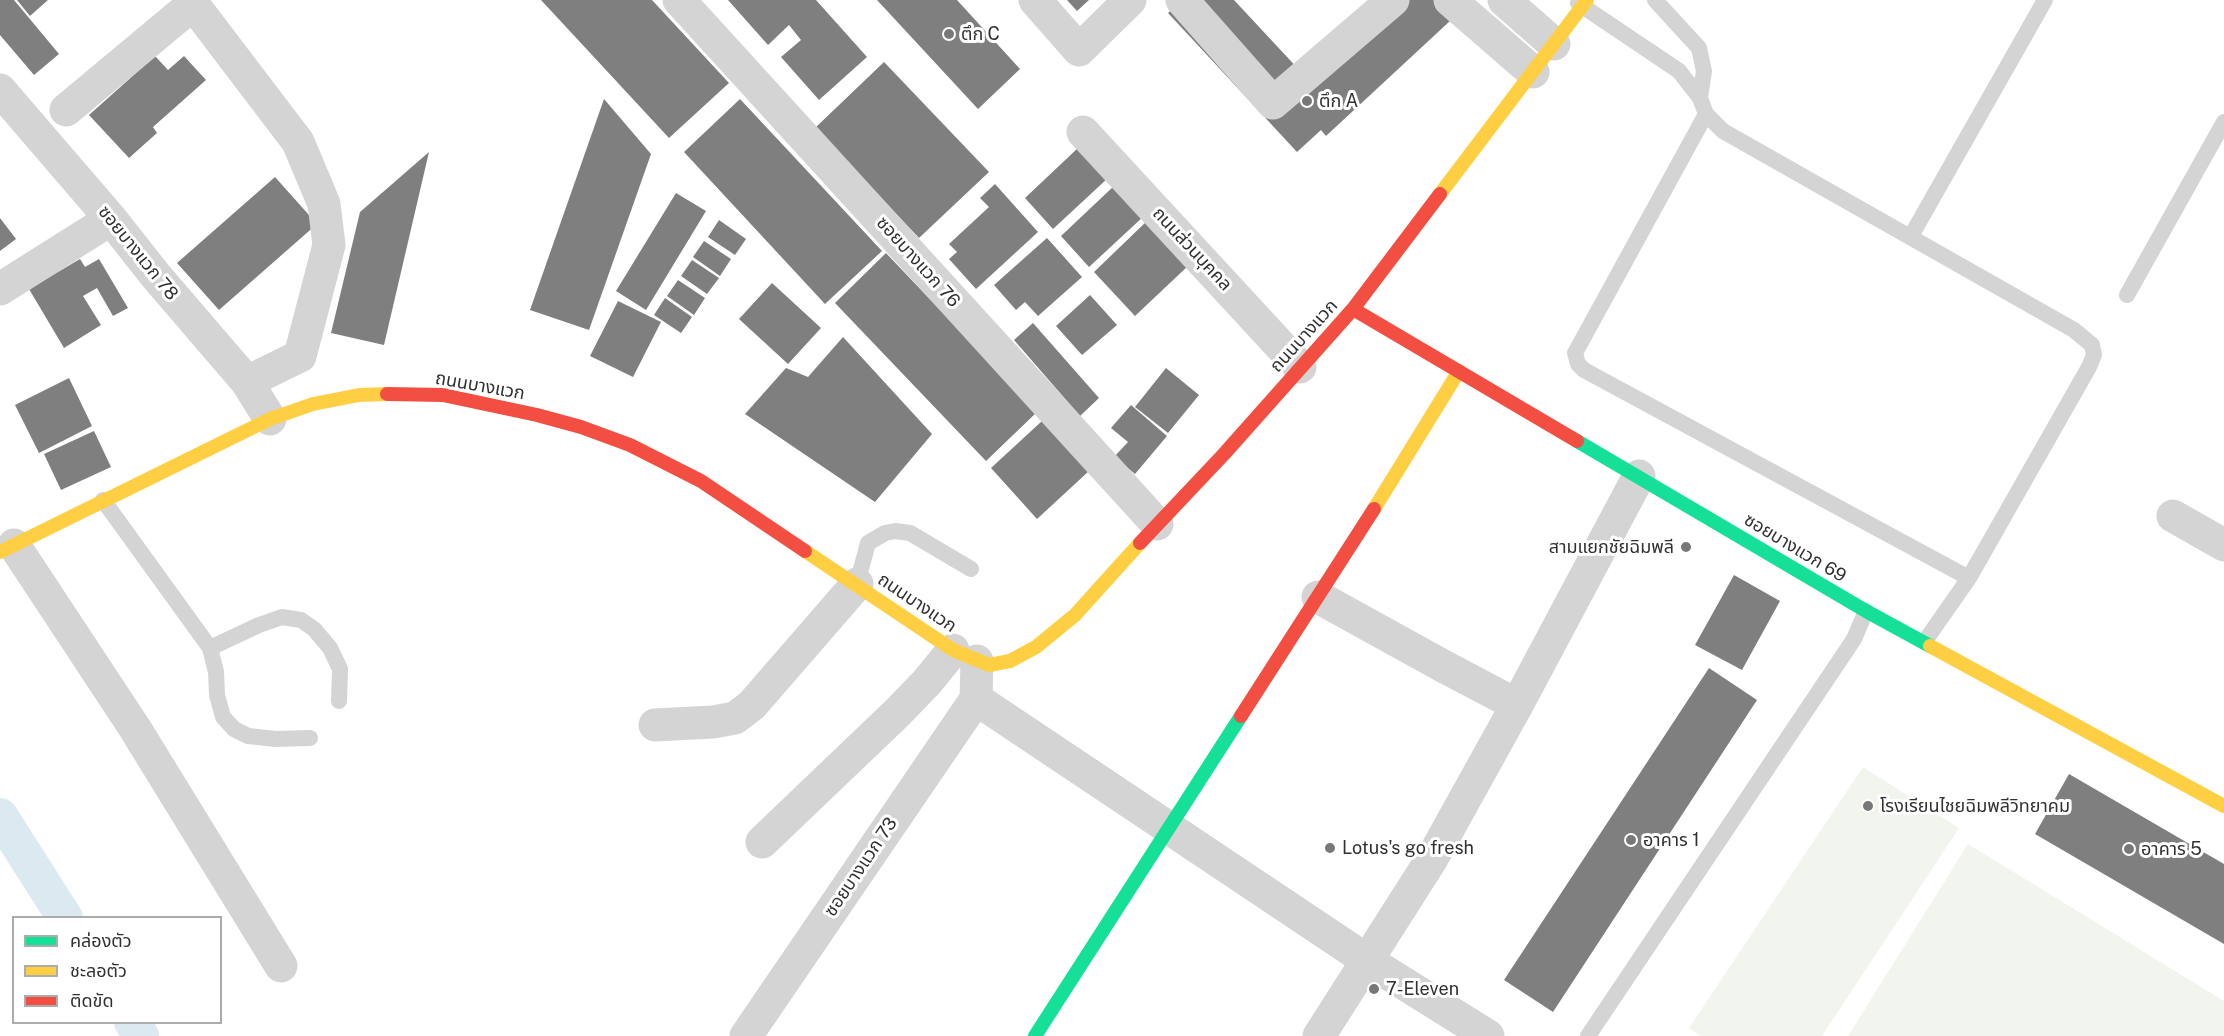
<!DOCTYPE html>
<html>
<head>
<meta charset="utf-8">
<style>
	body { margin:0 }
	#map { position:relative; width:2224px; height:1036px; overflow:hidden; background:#fff; font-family:"Public Sans","Noto Sans Thai",sans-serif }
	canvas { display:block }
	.legend { position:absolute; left:12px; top:916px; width:210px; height:108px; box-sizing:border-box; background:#fff; border:2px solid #acacac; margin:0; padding:8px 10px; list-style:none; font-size:18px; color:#303030 }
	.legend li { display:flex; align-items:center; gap:12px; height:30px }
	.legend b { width:30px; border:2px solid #acacac }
</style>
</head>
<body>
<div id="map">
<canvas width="2224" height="1036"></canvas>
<ul class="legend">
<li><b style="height:8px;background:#16e098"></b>คล่องตัว</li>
<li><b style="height:8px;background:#ffcf43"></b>ชะลอตัว</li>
<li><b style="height:8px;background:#f24e42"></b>ติดขัด</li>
</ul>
</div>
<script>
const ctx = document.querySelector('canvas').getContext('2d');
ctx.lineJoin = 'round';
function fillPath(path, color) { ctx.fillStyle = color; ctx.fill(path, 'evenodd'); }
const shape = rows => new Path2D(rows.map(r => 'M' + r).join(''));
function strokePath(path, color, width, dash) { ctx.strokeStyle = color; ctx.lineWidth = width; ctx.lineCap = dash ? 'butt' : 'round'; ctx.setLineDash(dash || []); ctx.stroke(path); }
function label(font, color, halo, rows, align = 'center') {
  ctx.font = font + ' "Public Sans","Noto Sans Thai",sans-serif'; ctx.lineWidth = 6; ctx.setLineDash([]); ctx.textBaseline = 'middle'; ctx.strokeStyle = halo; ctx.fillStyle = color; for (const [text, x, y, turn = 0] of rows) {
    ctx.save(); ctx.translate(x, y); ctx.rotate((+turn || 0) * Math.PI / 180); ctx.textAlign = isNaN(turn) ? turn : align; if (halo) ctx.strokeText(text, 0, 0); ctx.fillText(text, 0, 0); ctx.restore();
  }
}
fillPath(shape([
	[1863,767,1959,828,1822,1036,1701,1036,1689,1028],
	[1968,844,2224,1001,2224,1036,1848,1036]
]), '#f1f5ed');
strokePath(shape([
	[0,816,65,918],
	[132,1022,141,1036]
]), '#dbe9f1', 36);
fillPath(shape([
	[0,0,14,0,59,54,34,75,0,35],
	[17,0,48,0,30,16],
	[541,0,652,0,729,83,669,138],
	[728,0,816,0,867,57,819,100,781,57,801,40,789,25,768,45],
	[877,0,957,0,1020,69,978,109],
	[1067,0,1089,0,1077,11],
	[1182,0,1234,0,1302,73,1381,0,1457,0,1464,8,1326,136,1321,130,1297,152,1168,13],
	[155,56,168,70,184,56,206,80,153,127,157,133,129,158,89,115],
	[884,62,989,172,919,238,815,128],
	[604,99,651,154,589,330,530,310],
	[740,99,882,251,825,304,684,152],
	[1079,147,1108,178,1053,229,1025,198],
	[429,152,384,345,331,333,360,212],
	[275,177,317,224,219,310,177,263],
	[995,184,1038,232,976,289,949,259,957,252,949,244,989,207,980,198],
	[1115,185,1144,216,1089,267,1061,236],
	[676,193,706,211,646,310,616,291],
	[0,218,16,239,0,251],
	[719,220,746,239,735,255,708,237],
	[1147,221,1189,265,1135,316,1094,272],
	[1047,238,1082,277,1038,316,1025,302,1016,310,994,285],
	[704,241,731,259,720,276,693,257],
	[886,253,1037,412,986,461,835,303],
	[80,259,85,267,99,259,128,308,113,316,97,288,83,296,101,325,64,348,29,289],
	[692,260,719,278,707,294,681,276],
	[678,280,705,298,694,315,667,296],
	[772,283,821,328,788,364,739,319],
	[1090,295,1117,325,1082,355,1056,326],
	[665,298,692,317,681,333,654,315],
	[618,301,661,322,633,377,590,356],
	[1033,323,1099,398,1080,416,1014,340],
	[843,337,932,434,875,502,745,414,786,368,808,377],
	[1166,368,1199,395,1168,433,1135,407],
	[69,378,92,426,39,453,15,405],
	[1131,405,1167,436,1135,474,1114,457,1128,442,1111,428],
	[1042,421,1089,471,1037,519,991,468],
	[94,431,111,467,61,490,44,454],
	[1734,575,1780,601,1742,670,1695,645],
	[1709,668,1757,700,1553,1012,1504,980],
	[2069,774,2224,864,2224,944,2035,834]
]), '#7f7f7f');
strokePath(shape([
	[1655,0,1699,48,1704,71,1700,98],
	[1578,3,1679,71,1700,98,1706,114,1723,131,2074,330,2092,345,2094,355,2089,367,1969,578,1925,641],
	[1706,114,1575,353,1578,364,1584,370,1969,578],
	[1911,236,2045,0],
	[2127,295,2224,122],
	[103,500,210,648,216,672,217,695,223,717,234,729,248,736,276,739,310,738],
	[857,584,868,543,885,533,895,531,910,533,971,569],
	[210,648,259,625,282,617,301,620,314,629,330,648,340,669,339,701],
	[1588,1036,1854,639,1866,611]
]), '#d4d4d4', 16);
strokePath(shape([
	[679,0,1157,524],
	[1035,0,1079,50,1130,0],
	[1182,0,1273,103,1393,0],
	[1450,0,1533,72],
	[1504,0,1554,44],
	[0,90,111,219,156,276,247,382,270,419],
	[66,110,193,4,298,142,324,204,329,245,300,356,247,382],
	[1083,132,1300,367],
	[0,289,111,219],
	[2173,516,2224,545],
	[14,545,136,730,281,966],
	[1318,597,1443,666,1517,705],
	[977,661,976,699,1368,961,1488,1036],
	[655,725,713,722,735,718,752,705,857,584],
	[762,842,897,713,927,682,953,650],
	[746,1036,976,699],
	[1319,1036,1431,860,1517,705,1639,476]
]), '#d4d4d4', 33);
strokePath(shape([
	[1577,441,1866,611,1930,646],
	[1035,1036,1241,716]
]), '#16e098', 14);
strokePath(shape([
	[1440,194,1587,0],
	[1374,509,1459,371],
	[805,551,953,650,989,665,1010,661,1036,647,1075,615,1140,543],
	[0,552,270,419,313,404,359,395,387,394],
	[1930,646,2224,806]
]), '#ffcf43', 14);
strokePath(shape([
	[1353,309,1577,441],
	[387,394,443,395,537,415,581,427,630,445,701,481,805,551],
	[1140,543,1224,454,1353,309,1440,194],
	[1241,716,1374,509]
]), '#f24e42', 14);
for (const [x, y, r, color] of [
	[949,34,6,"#787878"],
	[1307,101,6,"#787878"],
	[1686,547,6,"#787878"],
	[1868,806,6,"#787878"],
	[1631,840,6,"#787878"],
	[1330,848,6,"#787878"],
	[2129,849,6,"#787878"],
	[1374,989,6,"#787878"]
]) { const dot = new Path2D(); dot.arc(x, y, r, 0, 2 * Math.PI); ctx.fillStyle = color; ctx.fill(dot); strokePath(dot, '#fff', 2); }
label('18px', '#303030', '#fff', [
	["ตึก C",961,34],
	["ตึก A",1319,101],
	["สามแยกชัยฉิมพลี",1674,547,"right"],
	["โรงเรียนไชยฉิมพลีวิทยาคม",1880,806],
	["อาคาร 1",1643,840],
	["Lotus's go fresh",1342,848],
	["อาคาร 5",2141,849],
	["7-Eleven",1386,989]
], 'left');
label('18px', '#303030', '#fff', [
	["ถนนส่วนบุคคล",1192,249,47],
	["ซอยบางแวก 78",138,253,51],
	["ซอยบางแวก 76",918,262,48],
	["ถนนบางแวก",1304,336,-48],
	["ถนนบางแวก",480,386,10],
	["ซอยบางแวก 69",1795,548,31],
	["ถนนบางแวก",917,603,34],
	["ซอยบางแวก 73",861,867,-56]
]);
</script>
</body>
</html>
